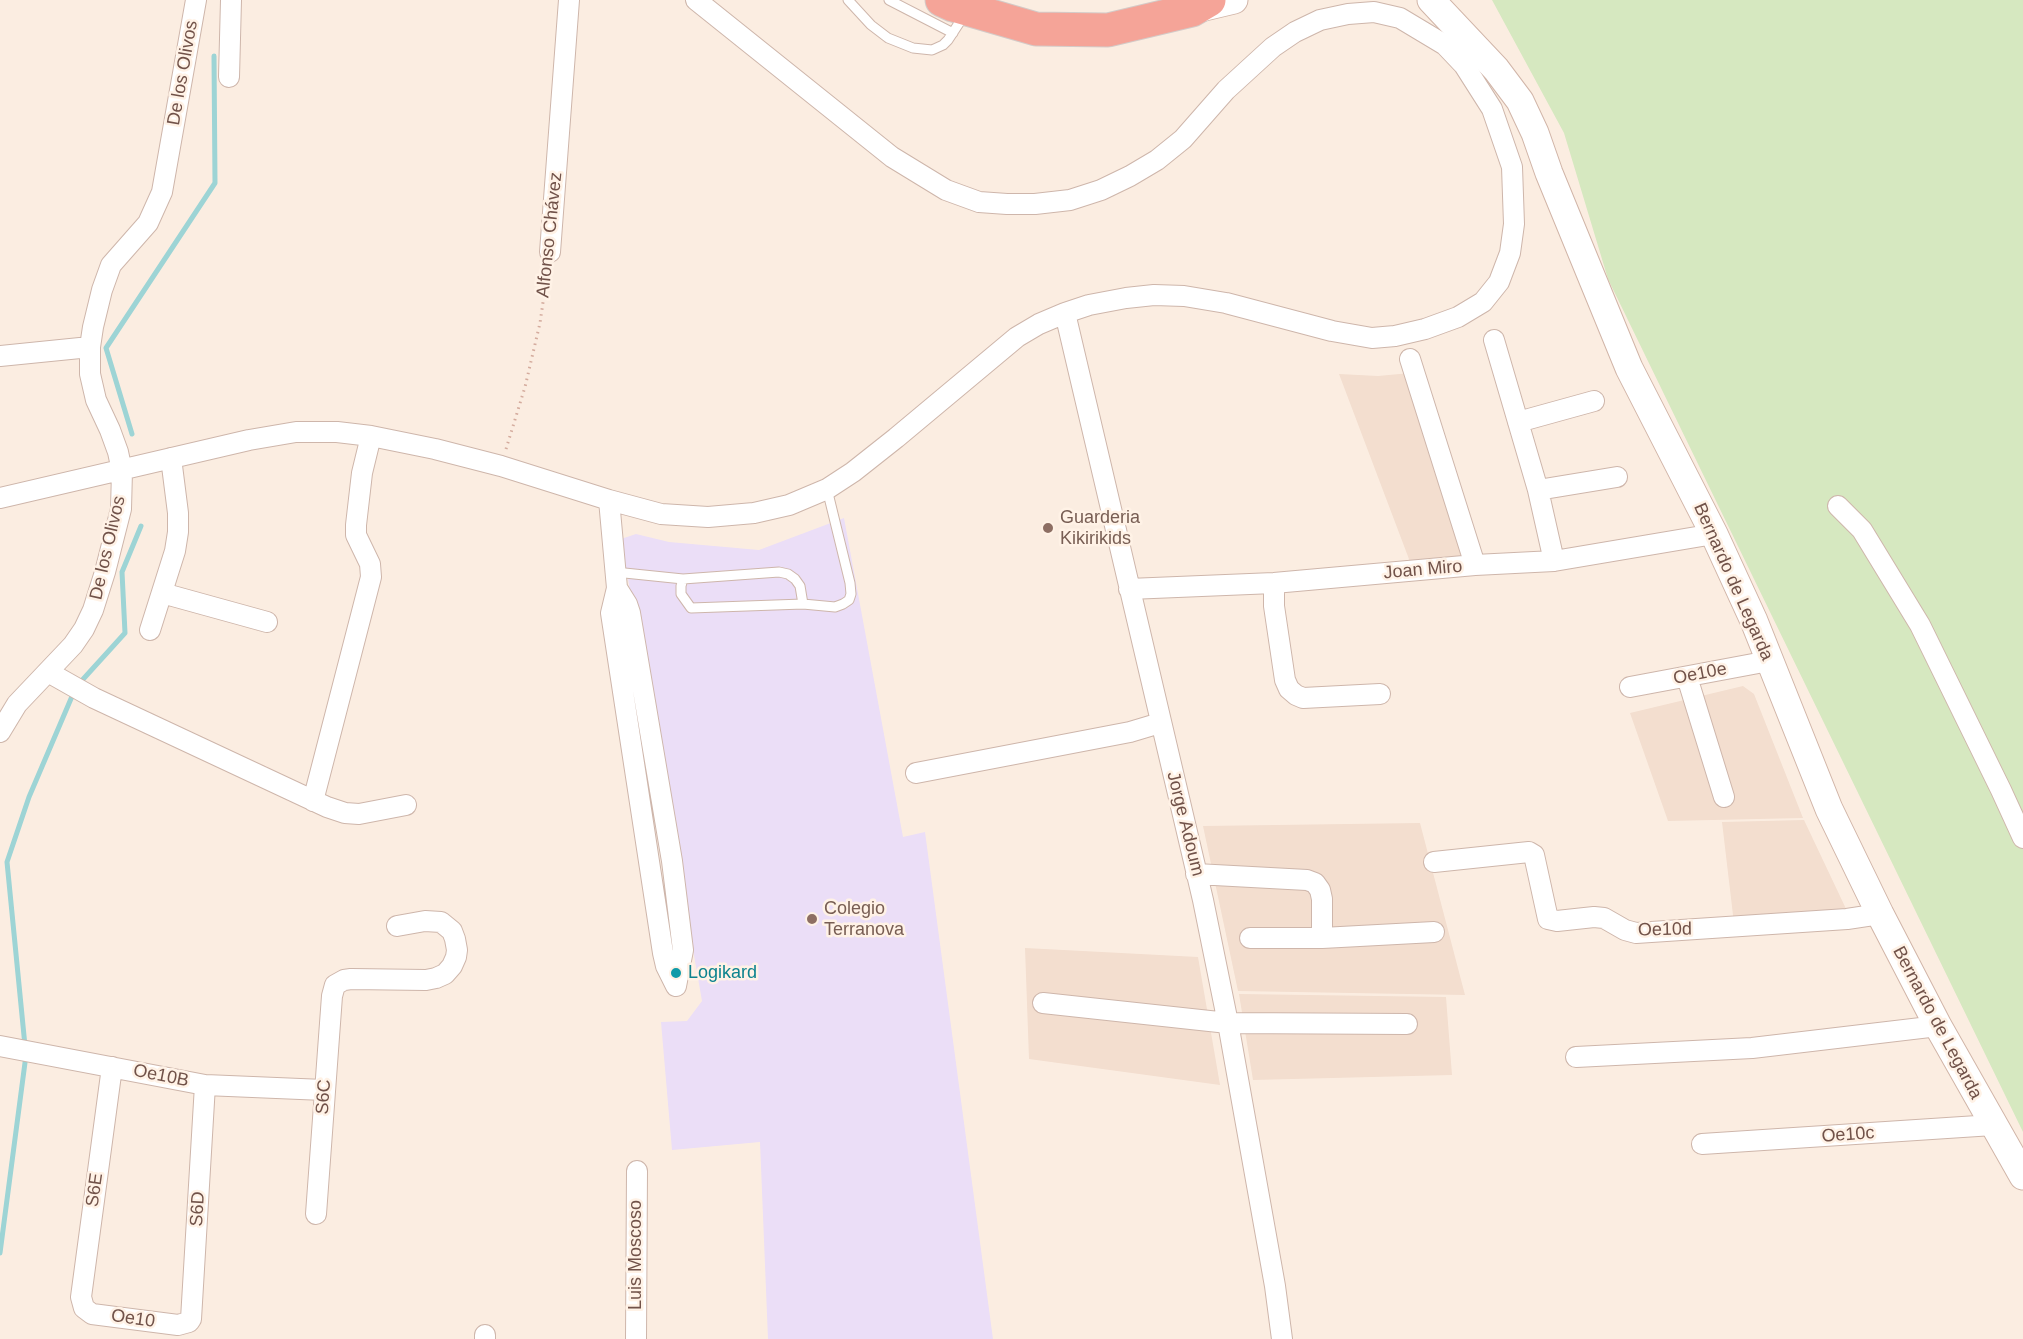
<!DOCTYPE html>
<html>
<head>
<meta charset="utf-8">
<style>
	body { margin:0 }
	canvas { display:block; background:#fbede1 }
</style>
</head>
<body>
<canvas width="2023" height="1339"></canvas>
<script>
const ctx = document.querySelector('canvas').getContext('2d');
ctx.lineJoin = 'round';
function fillPath(path, color) { ctx.fillStyle = color; ctx.fill(path, 'evenodd'); }
const shape = rows => new Path2D(rows.map(r => 'M' + r).join(''));
function strokePath(path, color, width, dash) { ctx.strokeStyle = color; ctx.lineWidth = width; ctx.lineCap = dash ? 'butt' : 'round'; ctx.setLineDash(dash || []); ctx.stroke(path); }
function label(font, color, halo, rows, align = 'center') {
  ctx.font = font + ' Arial,sans-serif'; ctx.lineWidth = 5; ctx.setLineDash([]); ctx.textBaseline = 'middle'; ctx.strokeStyle = halo; ctx.fillStyle = color; for (const [text, x, y, turn = 0] of rows) {
    ctx.save(); ctx.translate(x, y); ctx.rotate((+turn || 0) * Math.PI / 180); ctx.textAlign = isNaN(turn) ? turn : align; if (halo) ctx.strokeText(text, 0, 0); ctx.fillText(text, 0, 0); ctx.restore();
  }
}
fillPath(shape([
	[1410,373,1480,565,1415,575,1339,374,1378,376],
	[1743,686,1754,694,1803,818,1668,821,1630,713],
	[1804,820,1848,913,1735,932,1722,822],
	[1420,823,1465,995,1238,991,1203,826],
	[1025,948,1198,957,1220,1085,1029,1059],
	[1239,994,1446,997,1452,1075,1253,1080]
]), '#f3decf');
fillPath(shape([
	[844,518,903,837,925,832,993,1339,768,1339,760,1142,672,1150,661,1022,687,1021,702,1001,621,539,636,534,669,542,759,550]
]), '#ebdef7');
fillPath(shape([
	[1492,0,2023,0,2023,1132,1608,279,1564,133]
]), '#d6e8c0');
strokePath(shape([
	[132,434,106,348,215,183,214,56],
	[25,1046,7,862,29,797,76,687,125,633,122,572,141,526],
	[0,1253,26,1055]
]), '#9dd4d5', 5);
const lane = shape([
	[848,0,871,25,888,38,913,48,932,50,943,45,948,40,965,14],
	[889,0,953,33],
	[615,572,683,579],
	[803,604,800,586,795,579,788,574,779,572,683,579,681,586,681,594,691,608,803,604,835,607,843,604,849,600,851,594,850,583,827,489]
]);
const street = shape([
	[229,77,231,0],
	[550,252,569,0],
	[1065,313,1203,900,1228,1023,1275,1286,1282,1339],
	[1494,340,1538,490,1554,561],
	[0,356,90,347],
	[1410,359,1475,565],
	[1518,422,1594,401],
	[1538,490,1617,477],
	[0,498,249,440,296,432,337,432,371,436,435,449,501,466,609,500,661,514,708,517,754,513,789,505,827,489,853,472,896,438,1017,337,1039,324,1065,313,1089,305,1126,298,1154,295,1184,296,1226,303,1332,331,1372,338,1395,336,1425,329,1458,317,1483,302,1499,282,1510,253,1514,224,1512,167,1492,109,1464,65,1445,45,1400,18,1374,12,1348,14,1320,20,1295,32,1273,47,1226,90,1183,139,1157,160,1130,176,1101,190,1070,200,1035,204,1007,204,979,202,946,190,892,157,696,0],
	[609,500,617,588,611,613,663,953,666,966,676,986],
	[1838,506,1862,530,1920,625,2001,790,2023,838],
	[1274,583,1274,606,1285,680,1289,689,1296,695,1303,698,1380,694],
	[617,588,627,604,630,613,672,861,683,950,676,986],
	[1129,589,1274,583,1475,565,1554,561,1714,534],
	[162,593,267,622],
	[150,630,175,551,178,532,178,513,171,458],
	[48,672,94,698,327,807,345,813,359,814,406,805],
	[1687,677,1724,797],
	[1630,687,1769,661],
	[0,732,17,704,73,645,84,629,93,610,105,572,121,509,122,471,118,452,110,430,96,400,90,374,90,347,93,327,102,290,111,265,148,223,162,192,196,0],
	[916,773,1130,732,1160,723],
	[313,801,371,577,370,564,356,535,356,525,362,473,371,436],
	[1434,862,1529,852,1534,855,1548,919,1557,921,1594,917,1604,918,1625,930,1636,933,1847,919,1880,914],
	[1196,874,1307,880,1315,883,1320,890,1322,899,1322,938,1434,932],
	[1250,938,1322,938],
	[1043,1003,1228,1023,1407,1024],
	[0,1046,205,1085,324,1090],
	[1576,1057,1752,1048,1938,1026],
	[112,1067,81,1297,84,1308,92,1314,178,1325,189,1322,191,1319,205,1085],
	[1702,1144,1993,1125],
	[316,1214,332,996,335,985,344,980,351,979,426,980,436,978,445,974,452,966,456,957,457,950,455,939,452,931,441,922,425,921,397,926],
	[485,1339,485,1335],
	[636,1339,637,1171]
]);
const secondary = shape([
	[1431,0,1496,69,1520,101,1535,133,1549,173,1629,368,1714,534,1754,621,1829,809,1880,914,1938,1026,2023,1176],
	[1192,10,1234,0]
]);
const highway = shape([
	[942,0,953,5,1036,29,1108,30,1192,10,1209,0]
]);
strokePath(lane, '#ceb6ab', 11);
strokePath(street, '#ceb6ab', 22);
strokePath(secondary, '#d1b5a8', 29);
strokePath(highway, '#d4cbc8', 35);
strokePath(shape([
	[506,449,525,387,540,323,548,268]
]), '#d4ab9d', 3, [1.5, 4.5]);
strokePath(lane, '#fff', 9);
strokePath(street, '#fff', 20);
strokePath(secondary, '#fff', 27);
strokePath(highway, '#f5a498', 33);
for (const [x, y, r, color] of [
	[1048,528,6,"#8d6e63"],
	[812,919,6,"#8d6e63"],
	[676,973,6,"#0f9aa8"]
]) { const dot = new Path2D(); dot.arc(x, y, r, 0, 2 * Math.PI); ctx.fillStyle = color; ctx.fill(dot); strokePath(dot, '#fff2e6', 2); }
label('18px', '#715249', '#fff2e6', [
	["De los Olivos",183,73,-80],
	["Alfonso Chávez",550,235,-84],
	["De los Olivos",108,548,-77],
	["Joan Miro",1423,570,-5],
	["Bernardo de Legarda",1733,582,66],
	["Oe10e",1700,674,-11],
	["Jorge Adoum",1185,824,76],
	["Oe10d",1665,930,-1],
	["Bernardo de Legarda",1937,1023,62],
	["Oe10B",161,1076,11],
	["S6C",324,1097,-86],
	["Oe10c",1848,1135,-4],
	["S6E",95,1190,-82],
	["S6D",198,1209,-87],
	["Luis Moscoso",636,1255,-90],
	["Oe10",133,1319,8]
]);
label('18px', '#785e54', '#fff2e6', [
	["Guarderia",1060,518],
	["Kikirikids",1060,539],
	["Colegio",824,909],
	["Terranova",824,930]
], 'left');
label('18px', '#0d838f', '#fff2e6', [
	["Logikard",688,973]
], 'left');
</script>
</body>
</html>
